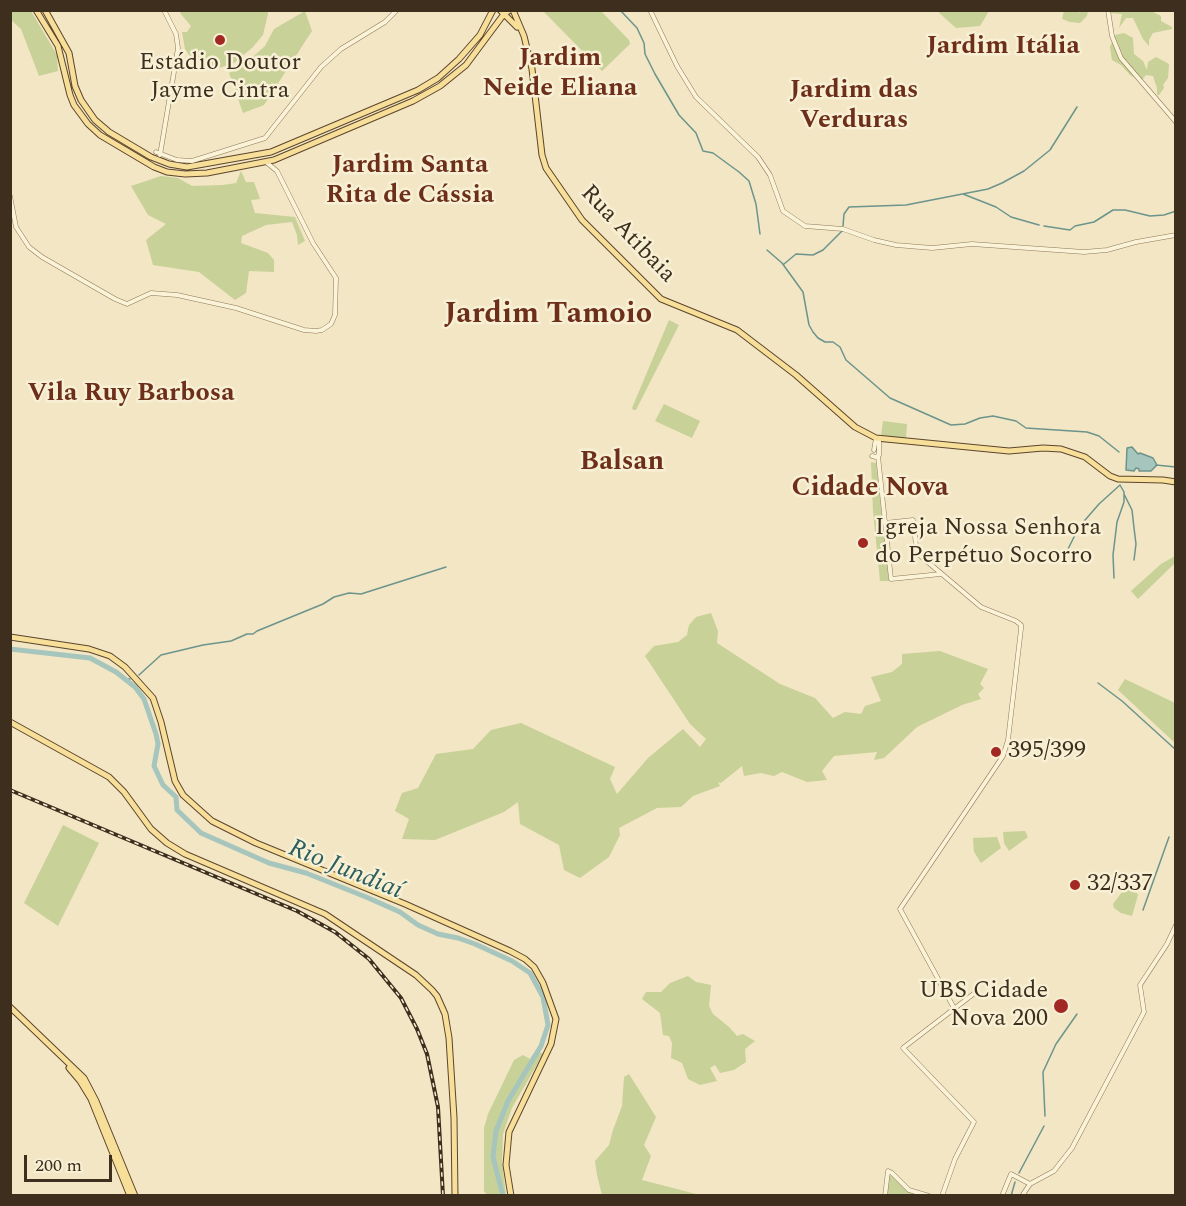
<!DOCTYPE html>
<html>
<head>
<meta charset="utf-8">
<style>
	body { margin:0 }
	#map { position:relative; width:1186px; height:1206px; overflow:hidden; background:#f2e6c4; font-family:Spectral,serif }
	canvas { display:block }
	.frame { position:absolute; inset:0; border:12px solid #3d2e1e; pointer-events:none }
	.scale { position:absolute; left:24px; top:1155px; width:88px; height:27px; box-sizing:border-box; border:3px solid #3d2e1e; border-top:0; padding-left:8px; font-size:18px; line-height:21px; white-space:nowrap; color:#3d2e1e; -webkit-text-stroke:4px #f8f0d4; paint-order:stroke }
</style>
</head>
<body>
<div id="map">
<canvas width="1186" height="1206"></canvas>
<div class="frame"></div>
<div class="scale">200 m</div>
</div>
<script>
const ctx = document.querySelector('canvas').getContext('2d');
ctx.lineJoin = 'round';
function fillPath(path, color) { ctx.fillStyle = color; ctx.fill(path, 'evenodd'); }
const shape = rows => new Path2D(rows.map(r => 'M' + r).join(''));
function strokePath(path, color, width, dash) { ctx.strokeStyle = color; ctx.lineWidth = width; ctx.lineCap = dash ? 'butt' : 'round'; ctx.setLineDash(dash || []); ctx.stroke(path); }
function label(font, color, halo, rows, align = 'center') {
  ctx.font = font + ' Spectral,serif'; ctx.lineWidth = 5; ctx.setLineDash([]); ctx.textBaseline = 'middle'; ctx.strokeStyle = halo; ctx.fillStyle = color; for (const [text, x, y, turn = 0] of rows) {
    ctx.save(); ctx.translate(x, y); ctx.rotate((+turn || 0) * Math.PI / 180); ctx.textAlign = isNaN(turn) ? turn : align; if (halo) ctx.strokeText(text, 0, 0); ctx.fillText(text, 0, 0); ctx.restore();
  }
}
fillPath(shape([
	[183,10,268,10,268,14,263,35,253,47,234,63,216,69,198,62,192,59,185,49,182,32,187,32,191,26,180,13],
	[10,11,31,11,57,55,58,71,39,76,21,29,11,20],
	[305,11,312,31,264,105,243,113,229,73,245,64,265,46,274,29],
	[543,11,601,11,629,40,630,44,602,71],
	[937,11,989,11,980,26,956,28],
	[1064,11,1077,11,1080,13,1081,11,1088,11,1087,16,1080,23,1070,22,1062,19],
	[1108,11,1151,11,1161,16,1161,21,1172,27,1172,29,1153,33,1149,40,1149,46,1143,39,1133,18,1126,18,1119,28,1122,14,1110,13],
	[1124,33,1133,38,1134,54,1143,61,1147,70,1148,62,1156,57,1169,64,1168,78,1163,85,1164,88,1159,95,1157,95,1157,88,1153,76,1146,75,1142,80,1139,80,1130,75,1121,65,1112,60,1110,47,1115,35],
	[241,171,246,182,254,182,260,199,251,200,255,213,295,217,305,241,298,245,297,235,292,222,266,225,242,236,241,243,268,253,274,260,274,272,249,271,246,293,235,300,199,272,153,265,146,240,166,224,148,215,131,186,161,176,178,178,192,186,223,185,236,183],
	[669,320,679,325,636,410,633,410,632,408],
	[664,404,700,421,692,438,655,421],
	[883,421,907,424,906,439,881,436],
	[871,462,876,463,889,581,880,581,873,511],
	[1175,556,1175,563,1138,599,1131,591,1161,564],
	[711,613,718,631,717,643,780,684,815,698,833,718,845,712,861,714,865,706,881,701,871,677,892,672,902,664,902,654,940,651,988,669,980,684,984,688,978,694,981,699,962,705,917,727,884,758,874,760,877,752,834,756,822,771,827,780,807,782,782,772,774,776,761,773,744,776,742,766,721,783,718,782,720,786,693,796,681,807,657,808,619,828,620,835,609,857,580,878,564,870,559,845,520,824,518,802,504,812,435,840,402,839,409,819,395,811,402,793,418,788,436,754,473,749,491,730,521,723,615,767,610,779,617,794,648,758,683,729,700,747,706,739,690,724,645,656,654,646,678,642,687,635,689,625,696,617],
	[1125,679,1175,703,1175,743,1118,690],
	[63,825,99,843,58,926,24,903],
	[1025,831,1028,837,1009,851,1004,843,1003,832],
	[997,837,1001,848,981,863,974,852,973,838],
	[1128,884,1131,884,1138,895,1132,916,1121,913,1114,908,1113,904],
	[688,976,696,982,711,985,709,1006,713,1014,729,1027,737,1036,743,1034,755,1041,745,1049,746,1062,734,1070,720,1073,715,1065,710,1068,717,1081,700,1085,688,1079,682,1063,671,1058,672,1043,669,1036,663,1035,660,1013,642,999,646,992,661,992,670,983],
	[536,1050,543,1054,512,1108,503,1134,502,1161,506,1195,487,1195,484,1191,484,1128,488,1114,514,1060,523,1055,530,1059],
	[629,1074,656,1117,644,1145,651,1156,642,1180,700,1195,602,1195,597,1175,595,1161,609,1145,613,1130,622,1106,624,1077],
	[889,1174,907,1191,918,1195,887,1196]
]), '#c8d197');
const water = shape([
	[1132,447,1138,454,1140,453,1153,458,1157,465,1151,471,1139,471,1139,469,1136,468,1134,471,1126,470,1127,448,1132,447]
]);
fillPath(water, '#a6c5bd');
strokePath(water, '#6c948c', 1.5);
strokePath(shape([
	[620,10,637,28,644,43,645,54,655,74,679,115,696,133,703,151,713,153,739,172,749,181,756,204,760,234],
	[963,194,996,207,1011,217,1039,225],
	[843,226,844,214,849,207,906,205,988,189,1002,183,1024,171,1050,150,1077,107],
	[1044,226,1070,230,1075,226,1094,222,1113,210,1125,210,1150,216,1164,215,1176,211],
	[767,250,782,263,803,292,809,325,813,332,818,338,825,342,833,342,840,347,846,360,890,398,951,425,965,424,980,418,993,416,1016,421,1026,428,1087,432,1099,436,1119,452],
	[784,264,796,254,813,255,823,250,842,231],
	[1156,465,1176,467],
	[1124,494,1132,510,1134,528,1136,544,1134,560],
	[1065,555,1079,527,1099,504,1120,485,1124,492,1124,502,1117,522,1113,555,1114,578],
	[139,675,161,655,203,645,231,641,247,634,253,634,257,631,323,604,334,597,349,593,361,594,446,567],
	[126,679,130,679],
	[1098,683,1122,701,1176,750],
	[1175,824,1176,823],
	[1143,910,1169,837],
	[1045,1116,1043,1072,1056,1044,1077,1014],
	[1019,1173,1044,1126],
	[1011,1196,1015,1182]
]), '#6c948c', 1.5);
strokePath(shape([
	[10,649,90,658,116,672,135,687,144,699,156,734,158,744,154,766,163,785,176,797,177,810,201,833,269,863,306,873,366,897,400,912,418,925,438,934,458,938,475,944,512,961,530,973,543,997,548,1025,541,1046,508,1101,496,1131,493,1157,503,1196]
]), '#a6c5bd', 5);
const minor = shape([
	[650,10,677,66,696,97,758,157,770,175,783,211,805,226,843,229,874,240,896,245,932,248,972,244,1084,252,1107,250,1136,242,1176,235],
	[1108,10,1112,36,1121,58,1176,122],
	[156,152,177,160,192,161,265,138,321,67,341,49,385,22,397,10],
	[160,155,178,48,176,34,164,10],
	[10,196,16,227,29,247,42,257,115,299,127,304,151,293,177,295,236,308,304,330,316,331,322,330,331,324,335,315,336,278,313,243,277,171,266,162],
	[874,450,876,438],
	[872,456,876,457,879,455,879,439],
	[878,456,891,579,941,574],
	[885,523,913,520,917,553,981,607,1016,621,1021,625,1021,629,1008,740,1003,756,900,909,954,1008],
	[885,1196,888,1171,892,1173,909,1190,929,1196],
	[942,1196,955,1159,974,1122,903,1048,976,992],
	[1002,1196,1011,1174,1030,1184],
	[1022,1196,1030,1184,1054,1171,1072,1148,1144,1012,1140,985,1167,944,1176,925]
]);
const major = shape([
	[36,10,58,46,70,95,74,105,88,124,100,135,154,167,167,172,185,174,207,173,274,160,413,101,440,86,466,65,504,14,510,10],
	[45,10,69,53,75,86,81,100,95,120,109,132,151,157,169,164,187,167,271,152,418,90,438,78,459,59,480,35,493,10],
	[500,10,517,27],
	[513,10,524,36,532,69,542,155,546,168,582,220,661,299,737,330,796,375,855,427,876,438,1009,451,1043,448,1061,449,1085,457,1110,476,1118,479,1163,480,1176,482],
	[10,637,89,649,110,656,125,667,153,698,161,722,175,781,183,795,212,821,256,843,405,904,510,951,525,959,534,967,543,983,556,1019,551,1044,509,1132,506,1165,511,1196],
	[10,722,109,777,124,792,151,829,167,843,185,854,325,914,416,975,432,990,437,996,445,1014,449,1038,454,1118,455,1196],
	[10,1007,84,1078,96,1101,135,1196],
	[69,1068,80,1081,91,1099,130,1196]
]);
strokePath(minor, '#8e7858', 5);
strokePath(major, '#5c452d', 7);
strokePath(minor, '#fbf3d8', 4);
strokePath(major, '#f7de99', 5);
const rail = shape([
	[10,790,297,911,335,932,369,959,401,998,417,1029,427,1054,438,1107,443,1196]
]);
strokePath(rail, '#3d2e1e', 4);
strokePath(rail, '#f8f0d4', 1.5, [4.5]);
for (const [x, y, r, color] of [
	[220,40,6,"#a22823"],
	[863,543,6,"#a22823"],
	[996,752,6,"#a22823"],
	[1075,885,6,"#a22823"],
	[1061,1006,8,"#a22823"]
]) { const dot = new Path2D(); dot.arc(x, y, r, 0, 2 * Math.PI); ctx.fillStyle = color; ctx.fill(dot); strokePath(dot, '#f8f0d4', 2); }
label('24px', '#3d2e1e', '#f8f0d4', [
	["Estádio Doutor",220,64,"center"],
	["Jayme Cintra",220,92,"center"],
	["Igreja Nossa Senhora",875,529],
	["do Perpétuo Socorro",875,557],
	["395/399",1008,752],
	["32/337",1087,885],
	["UBS Cidade",1048,992,"right"],
	["Nova 200",1048,1020,"right"]
], 'left');
label('24px', '#3d2e1e', '#f8f0d4', [
	["Rua Atibaia",627,235,46]
]);
label('bold 26px', '#6d2f19', '#f8f0d4', [
	["Jardim Itália",1003,48],
	["Jardim",560,60],
	["Neide Eliana",560,90],
	["Jardim das",854,92],
	["Verduras",854,122],
	["Jardim Santa",410,167],
	["Rita de Cássia",410,197],
	["Vila Ruy Barbosa",131,395]
]);
label('italic 26px', '#2c5e5d', '#f8f0d4', [
	["Rio Jundiaí",345,871,22]
]);
label('bold 27px', '#6d2f19', '#f8f0d4', [
	["Balsan",622,464],
	["Cidade Nova",870,490]
]);
label('bold 30px', '#6d2f19', '#f8f0d4', [
	["Jardim Tamoio",548,316]
]);
</script>
</body>
</html>
